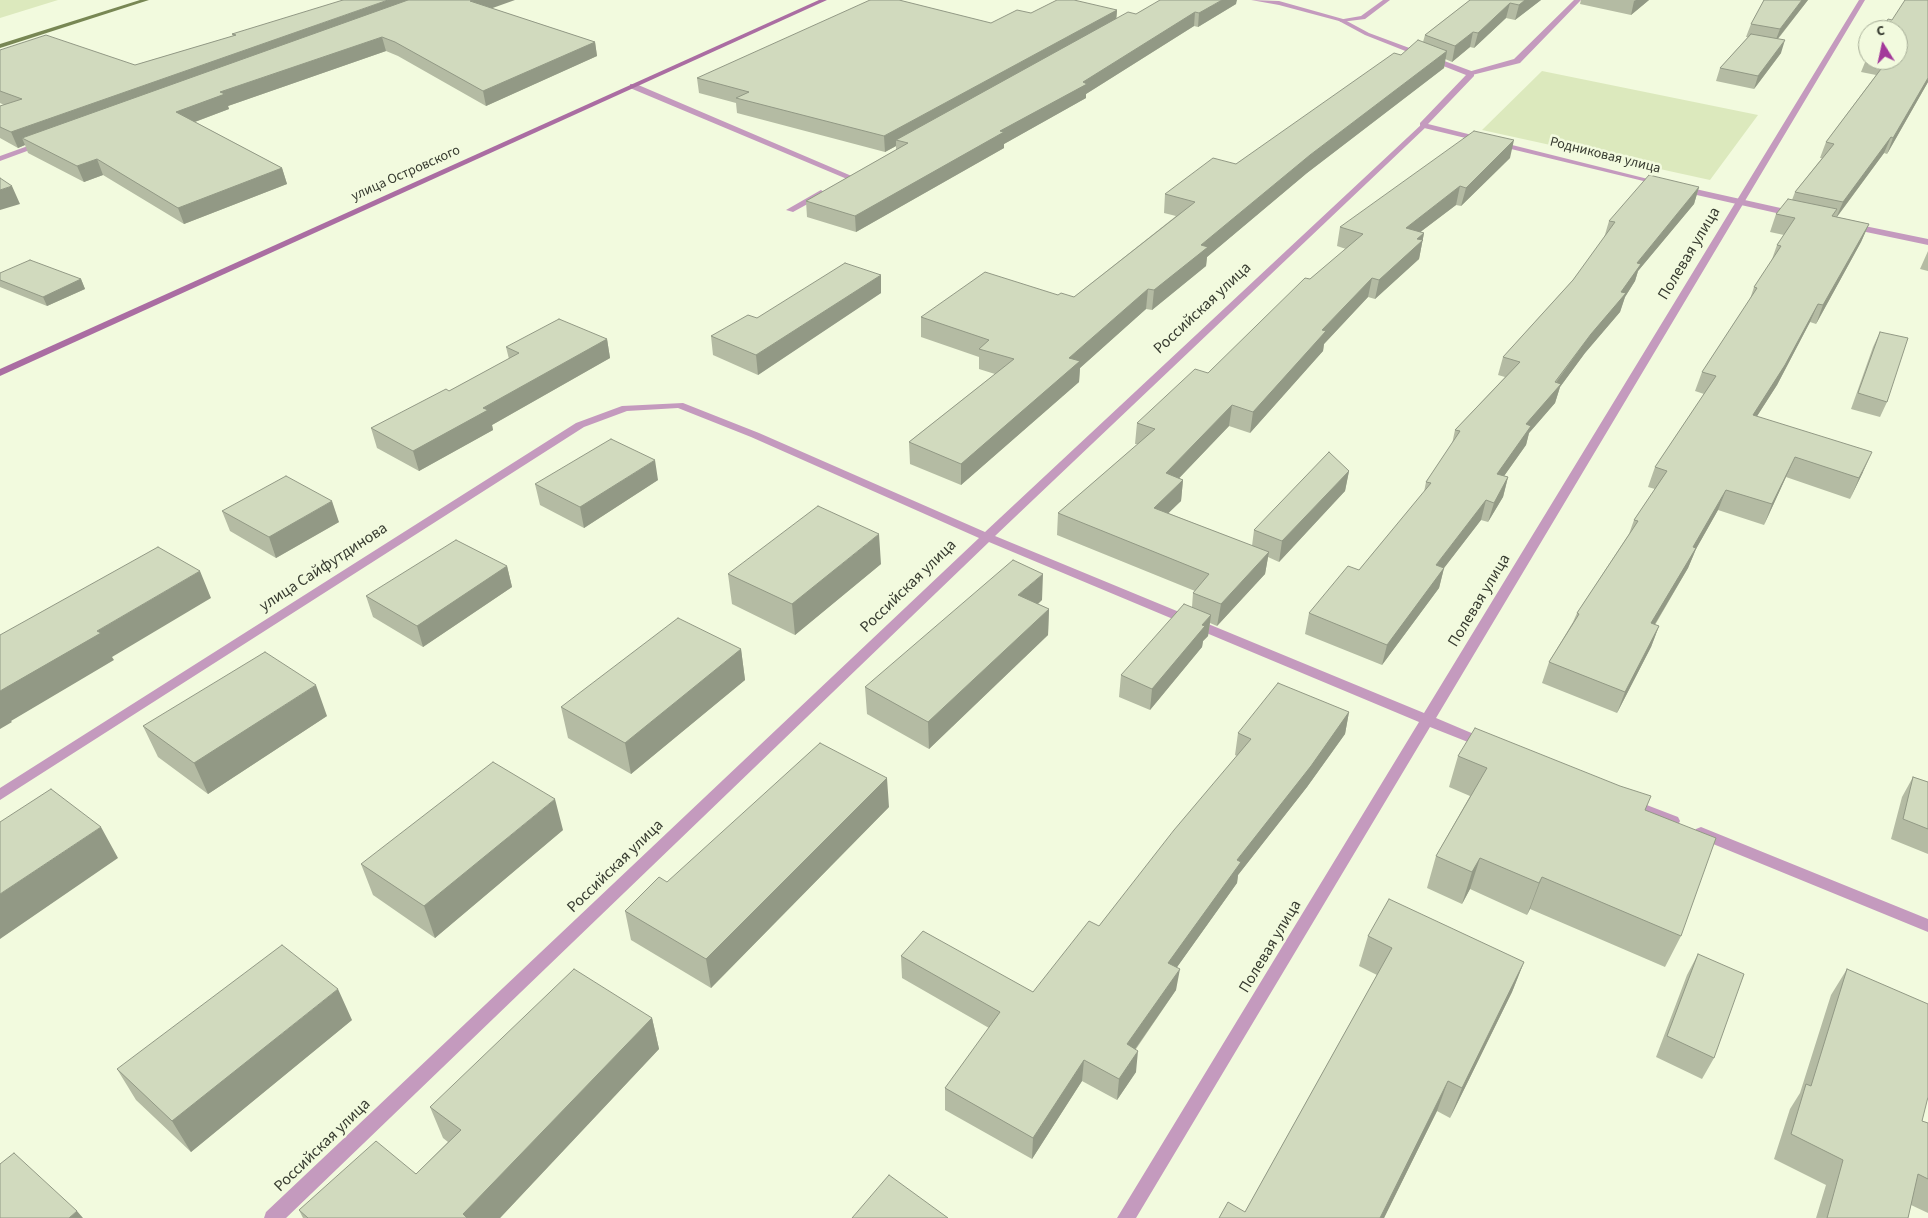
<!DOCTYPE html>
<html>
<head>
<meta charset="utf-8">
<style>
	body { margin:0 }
	#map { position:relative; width:1928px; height:1218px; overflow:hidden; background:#f2fade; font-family:"Source Sans 3",sans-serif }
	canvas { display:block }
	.north { position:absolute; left:1858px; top:20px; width:50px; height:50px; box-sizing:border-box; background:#f2fade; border:1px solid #a7ae98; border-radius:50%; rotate:350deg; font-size:14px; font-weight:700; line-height:20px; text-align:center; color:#373b30 }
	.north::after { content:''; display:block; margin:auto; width:18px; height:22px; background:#a3399a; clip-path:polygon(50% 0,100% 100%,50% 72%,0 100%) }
</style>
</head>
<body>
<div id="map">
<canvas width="1928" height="1218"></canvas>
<div class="north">С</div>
</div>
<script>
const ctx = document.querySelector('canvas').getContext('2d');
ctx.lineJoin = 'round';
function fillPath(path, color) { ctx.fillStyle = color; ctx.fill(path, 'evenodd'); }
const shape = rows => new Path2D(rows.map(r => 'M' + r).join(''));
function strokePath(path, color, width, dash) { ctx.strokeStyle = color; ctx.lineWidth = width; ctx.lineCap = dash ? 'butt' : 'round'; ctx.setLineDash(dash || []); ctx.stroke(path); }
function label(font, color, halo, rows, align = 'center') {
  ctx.font = font + ' "Source Sans 3",sans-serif'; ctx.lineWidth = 5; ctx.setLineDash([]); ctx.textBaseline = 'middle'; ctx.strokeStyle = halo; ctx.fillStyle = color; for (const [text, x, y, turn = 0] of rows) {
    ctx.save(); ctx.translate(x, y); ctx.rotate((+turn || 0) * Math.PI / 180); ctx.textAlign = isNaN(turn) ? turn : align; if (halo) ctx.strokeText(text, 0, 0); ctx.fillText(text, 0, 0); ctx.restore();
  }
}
fillPath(shape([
	[0,0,58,0,0,18],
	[1542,71,1758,115,1710,180,1482,130]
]), '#dce9bd');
fillPath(shape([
	[140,0,149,0,0,48,0,44,140,0]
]), '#788754');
fillPath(shape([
	[1383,0,1390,0,1365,19,1341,22,1338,20,1361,16,1383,0],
	[1574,0,1581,0,1520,63,1468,76,1468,72,1514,59,1574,0],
	[1859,0,1865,0,1436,718,1488,740,1490,743,1488,746,1478,746,1430,727,1136,1218,1117,1218,1419,722,989,542,286,1218,264,1218,266,1212,979,538,751,437,678,408,627,411,584,427,0,800,0,788,576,423,622,406,683,403,759,433,985,532,1423,123,1427,125,1426,127,995,536,1424,713,1859,0],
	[630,84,636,84,854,177,847,179,630,88,630,84],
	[39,142,46,144,0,161,0,156,39,142],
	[821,190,825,193,824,195,793,212,786,210,821,190],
	[1631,799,1678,817,1680,821,1678,825,1673,826,1626,808,1624,804,1626,800,1631,799],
	[1701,827,1928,919,1928,932,1696,837,1694,833,1696,829,1701,827]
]), '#c49abe');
fillPath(shape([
	[1251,0,1279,1,1343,19,1369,33,1474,72,1474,76,1428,124,1664,183,1660,185,1420,127,1420,123,1466,75,1365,35,1339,21,1279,5,1251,0],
	[1682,186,1794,211,1798,214,1794,217,1679,191,1679,187,1682,186],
	[1850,223,1928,239,1928,245,1847,228,1846,226,1850,223]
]), '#c49abe');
fillPath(shape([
	[819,0,827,0,0,376,0,369,819,0]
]), '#aa6da2');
fillPath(shape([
	[1470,0,1541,0,1515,20,1506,18,1474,48,1470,47,1452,62,1445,59,1444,68,1307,173,1207,257,1206,266,1152,310,1146,309,1080,368,1079,382,961,485,910,464,909,442,995,374,979,369,979,357,921,337,921,317,1058,295,1074,297,1176,216,1164,213,1165,194,1236,164,1401,55,1423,42,1425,35],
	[1581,0,1649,0,1631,15,1580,4],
	[1764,0,1808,0,1778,39,1781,53,1754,89,1716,81,1720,68,1748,37,1746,37,1751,24],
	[1928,0,1928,82,1887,154,1884,153,1837,217,1869,224,1861,242,1816,324,1810,322,1777,385,1757,416,1863,472,1850,499,1786,477,1764,525,1718,510,1696,549,1688,568,1655,625,1659,626,1651,647,1617,713,1542,683,1549,662,1573,622,1577,613,1629,534,1634,520,1655,489,1648,487,1655,467,1704,394,1695,391,1702,372,1750,299,1754,287,1771,262,1777,245,1784,235,1770,232,1776,214,1792,200,1795,192,1822,158,1820,158,1826,142,1876,75,1861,72,1868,55,1868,60,1898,60,1892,20],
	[1236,4,1198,27,1194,26,1086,94,1086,98,1004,144,1004,148,856,232,807,217,806,201,896,150,896,146,885,152,737,113,736,103,699,93,697,78,991,23,1031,13,1117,10,1116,19,1136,14],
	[491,8,595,42,597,56,486,106,398,56,386,51,228,106,229,109,195,122,282,168,287,184,184,224,103,175,84,182,28,153,25,145,18,148,0,138,0,106,4,105,0,103,0,50,135,65,233,36,232,34],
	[1510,158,1461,206,1456,205,1420,232,1424,233,1419,259,1375,299,1368,297,1324,344,1323,351,1250,433,1229,426,1179,478,1183,480,1181,501,1168,513,1252,546,1254,530,1349,471,1345,491,1279,562,1268,557,1265,574,1217,626,1210,623,1208,636,1203,641,1202,647,1150,710,1119,697,1121,675,1192,607,1193,593,1195,591,1057,535,1058,513,1138,444,1135,444,1137,423,1208,373,1310,279,1346,249,1337,246,1340,227],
	[1699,187,1694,204,1638,271,1635,281,1625,297,1620,312,1585,353,1560,387,1555,403,1529,433,1526,445,1504,476,1508,477,1503,497,1488,522,1481,520,1444,568,1439,588,1382,665,1305,634,1309,613,1359,570,1424,492,1426,482,1452,444,1455,430,1505,377,1498,375,1503,357,1573,280,1604,238,1609,221],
	[1928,251,1928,271,1920,269],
	[0,273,81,279,85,289,47,306,0,287],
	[881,275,881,293,758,375,713,355,711,336,757,318],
	[1880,332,1887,402,1880,417,1851,409,1873,347],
	[607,339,610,358,492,425,493,430,419,471,377,448,371,428,449,391,509,359,506,347],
	[658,480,584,528,540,505,535,484],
	[222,511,339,522,276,558,230,531],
	[881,564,795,635,732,604,728,574],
	[507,566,512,587,423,647,373,617,366,596],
	[1042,600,1038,604,1049,609,1048,635,929,749,867,714,865,687],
	[741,649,745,680,631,774,568,738,561,707],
	[1349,712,1345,734,1307,787,1238,875,1237,883,1177,967,1176,990,1136,1049,1136,1072,1117,1100,1082,1081,1032,1159,945,1110,945,1088,989,1028,902,978,901,956,1033,992,1099,926,1237,756,1235,755,1238,733],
	[327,716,208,794,158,757,143,726],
	[1458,756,1645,810,1681,936,1665,967,1530,909,1527,915,1470,889,1462,904,1427,888,1436,856,1470,796,1449,787],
	[1913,777,1928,782,1928,854,1891,839,1902,797],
	[889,807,711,988,631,940,625,911,667,882],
	[563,830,435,938,373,895,361,864],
	[1368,936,1524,962,1512,992,1450,1118,1437,1111,1384,1218,1219,1218,1245,1212,1377,975,1359,966],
	[1698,954,1714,1058,1702,1079,1656,1057,1687,975],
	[1847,969,1922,1121,1928,1123,1928,1213,1911,1205,1908,1218,1816,1218,1826,1185,1774,1159,1790,1109,1800,1093,1831,995],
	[652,1018,659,1049,500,1218,303,1218,299,1210,416,1174,448,1142,443,1138,430,1107],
	[352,1020,191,1152,136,1100,117,1069]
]), '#b4bba3');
fillPath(shape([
	[388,0,428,0,22,138,25,145,18,148,11,132],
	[474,0,515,0,473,15,470,1],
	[1222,0,1237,0,1236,4,1198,27,1199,13],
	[1525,0,1541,0,1515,20,1519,5],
	[1636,0,1649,0,1631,15,1634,1],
	[1802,0,1808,0,1775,42,1780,29],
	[1510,3,1506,18,1474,48,1478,33],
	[1117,10,1116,24,896,140,896,146,885,152,884,136],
	[1195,12,1194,26,1086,94,1086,98,1004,144,1004,148,856,232,855,216,1083,82],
	[1473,32,1470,47,1452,62,1455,46],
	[382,37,386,51,228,106,229,109,181,127,176,112,220,92],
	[1785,40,1781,53,1754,89,1758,76],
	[595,42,597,56,486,106,483,91],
	[1447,51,1444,68,1307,173,1207,257,1206,266,1152,310,1154,290,1201,245,1310,155],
	[1928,78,1928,82,1887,154,1893,138],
	[1891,137,1884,153,1836,218,1843,202],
	[1514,140,1510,158,1461,206,1466,188],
	[97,159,103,175,84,182,77,166],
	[282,168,287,184,184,224,178,208],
	[12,186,20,204,0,210,0,190],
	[1460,186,1456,205,1402,246,1406,228],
	[1699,187,1694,204,1638,271,1635,281,1625,297,1620,312,1585,353,1560,387,1555,403,1529,433,1526,445,1492,493,1497,474,1526,424,1621,292,1637,263],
	[1869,224,1861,242,1816,324,1823,305],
	[1424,233,1419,259,1375,299,1379,280,1417,239],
	[881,275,881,293,758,375,756,355],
	[1372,278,1368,297,1324,344,1323,351,1250,433,1253,412,1322,330],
	[81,279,85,289,47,306,43,297],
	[1148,289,1146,309,1080,368,1079,382,961,485,961,464,1069,358],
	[1818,304,1810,322,1777,385,1745,435,1753,415],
	[607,339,610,358,492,425,493,430,419,471,413,451,483,408],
	[1232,405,1229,426,1164,494,1166,473],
	[1872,452,1863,472,1850,499,1859,478],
	[1795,457,1786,477,1764,525,1772,504],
	[655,460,658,480,584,528,580,507],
	[1349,471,1345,491,1279,562,1282,541],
	[1508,477,1503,497,1488,522,1494,503],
	[1183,480,1181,501,1152,529,1154,508],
	[1726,490,1718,510,1696,549,1688,568,1643,644,1651,623,1693,547],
	[1486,500,1481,520,1444,568,1439,588,1382,665,1387,645,1436,565],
	[332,501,339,522,276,558,269,537],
	[879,534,881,564,795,635,792,604],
	[1269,552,1265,574,1217,626,1221,604],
	[507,566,512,587,423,647,417,626],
	[200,571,211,598,112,657,114,660,11,721,12,722,0,729,0,691,97,631],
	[1043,574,1042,600,1018,621,1018,595],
	[1049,609,1048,635,929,749,928,722],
	[1211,615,1208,636,1203,641,1202,647,1150,710,1152,689,1202,625],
	[1659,626,1651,647,1617,713,1625,692],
	[741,649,745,680,631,774,625,743],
	[316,685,327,716,208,794,194,763],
	[1349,712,1345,734,1307,787,1238,875,1237,883,1165,984,1168,963,1237,860],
	[887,778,889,807,711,988,706,959],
	[555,799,563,830,435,938,424,906],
	[101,827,118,858,0,939,0,894],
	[1480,858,1470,889,1462,904,1472,872],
	[1542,877,1530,909,1527,915,1539,883],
	[1524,962,1512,992,1450,1118,1462,1088],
	[1180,969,1176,990,1124,1065,1127,1044],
	[338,989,352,1020,191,1152,172,1121],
	[652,1018,659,1049,500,1218,464,1218,463,1214],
	[1138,1051,1136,1072,1117,1100,1119,1079],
	[1084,1060,1082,1081,1032,1159,1033,1138],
	[1448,1081,1437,1111,1384,1218,1380,1218],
	[77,1211,83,1218,69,1218]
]), '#929985');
const building = shape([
	[343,0,388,0,11,132,0,127,0,106,22,99,0,91,0,50,46,35,135,65,236,35,232,34,343,0],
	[408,0,474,0,470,1,595,42,483,91,395,42,382,37,220,92,225,94,176,112,282,168,178,208,97,159,77,166,22,138,408,0],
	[870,0,899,0,991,23,1017,10,1031,13,1057,0,1074,0,1117,10,884,136,736,98,749,92,697,78,870,0],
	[1160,0,1222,0,1199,13,1195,12,1083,82,1087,84,1000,131,1004,132,855,216,806,201,908,143,896,140,1128,12,1136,14,1160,0],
	[1470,0,1525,0,1519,5,1510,3,1478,33,1473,32,1455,46,1425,35,1470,0],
	[1764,0,1802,0,1780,29,1751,24,1764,0],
	[1905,0,1928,0,1928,78,1893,138,1891,137,1843,202,1795,192,1834,144,1826,142,1887,61,1879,60,1898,60,1898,30,1882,30,1888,19,1892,20,1905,0],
	[1751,34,1785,40,1758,76,1720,68,1751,34],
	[1418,40,1447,51,1310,155,1201,245,1208,247,1154,290,1148,289,1069,358,1080,361,961,464,909,442,1014,359,979,349,989,340,921,317,985,272,1058,295,1061,293,1074,297,1195,202,1165,194,1213,158,1236,164,1394,53,1401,55,1418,40],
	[1474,131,1514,140,1466,188,1460,186,1406,228,1424,233,1417,239,1423,240,1379,280,1372,278,1322,330,1326,331,1253,412,1232,405,1166,473,1183,480,1154,508,1269,552,1221,604,1193,593,1209,574,1058,513,1155,429,1137,423,1195,369,1208,373,1305,278,1310,279,1363,234,1340,227,1474,131],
	[1649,175,1699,187,1637,263,1641,264,1621,292,1626,293,1591,334,1555,382,1561,384,1526,424,1531,426,1497,474,1508,477,1494,503,1486,500,1436,565,1444,568,1387,645,1309,613,1348,566,1359,570,1431,483,1426,482,1460,431,1455,430,1520,362,1503,357,1573,280,1615,222,1609,221,1649,175],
	[0,178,12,186,0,190,0,178],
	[1788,199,1837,209,1832,216,1869,224,1823,305,1818,304,1785,365,1753,415,1872,452,1859,478,1795,457,1772,504,1726,490,1693,547,1696,548,1651,623,1659,626,1625,692,1549,662,1579,614,1577,613,1638,521,1634,520,1667,471,1655,467,1716,376,1702,372,1757,288,1754,287,1781,246,1777,245,1795,218,1776,214,1788,199],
	[30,260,81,279,43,297,0,280,0,273,30,260],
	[845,263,881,275,756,355,711,336,748,315,757,318,845,263],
	[559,319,607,339,483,408,488,410,413,451,371,428,446,389,449,391,519,353,506,347,559,319],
	[1880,332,1908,338,1887,402,1858,393,1880,332],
	[611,439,655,460,580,507,535,484,611,439],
	[1329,452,1349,471,1282,541,1254,530,1329,452],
	[286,476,332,501,269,537,222,511,286,476],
	[818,506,879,534,792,604,728,574,818,506],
	[456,540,507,566,417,626,366,596,456,540],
	[158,547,200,571,97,631,101,633,0,691,0,635,158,547],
	[1013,560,1043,574,1018,595,1049,609,928,722,865,687,1013,560],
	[1184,604,1211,615,1202,625,1205,626,1152,689,1121,675,1184,604],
	[678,618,741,649,625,743,561,707,678,618],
	[265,652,316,685,194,763,143,726,265,652],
	[1278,683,1349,712,1311,766,1237,860,1241,862,1168,963,1180,969,1127,1044,1138,1051,1119,1079,1084,1060,1033,1138,945,1088,1000,1012,901,956,923,931,1033,992,1089,921,1099,926,1174,830,1251,739,1238,733,1278,683],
	[1475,728,1620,786,1651,796,1645,810,1716,838,1681,936,1542,877,1539,883,1480,858,1472,872,1436,856,1487,768,1458,756,1475,728],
	[820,743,887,778,706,959,625,911,659,877,667,882,820,743],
	[493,762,555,799,424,906,361,864,493,762],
	[1913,777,1928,782,1928,829,1903,819,1913,777],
	[51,789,101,827,0,894,0,822,51,789],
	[1389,899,1524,962,1462,1088,1448,1081,1380,1218,1219,1218,1228,1202,1245,1212,1392,948,1368,936,1389,899],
	[282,945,338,989,172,1121,117,1069,282,945],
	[1698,954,1744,974,1714,1058,1667,1036,1698,954],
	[574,969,652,1018,463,1214,467,1218,308,1218,299,1210,376,1141,416,1174,461,1130,430,1107,574,969],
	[1847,969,1928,1004,1928,1097,1922,1121,1928,1123,1928,1179,1918,1174,1908,1218,1827,1218,1843,1160,1791,1134,1806,1084,1811,1086,1847,969],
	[14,1153,77,1211,69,1218,0,1218,0,1164,14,1153],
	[889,1175,948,1218,852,1218,889,1175]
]);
fillPath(building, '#d1dabe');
strokePath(building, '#929985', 1);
label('14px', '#373b30', '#f2fade', [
	["Родниковая улица",1605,156,14],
	["улица Островского",406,174,-24]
]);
label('16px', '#373b30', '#f2fade', [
	["Полевая улица",1690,254,-59],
	["Российская улица",1203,309,-43],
	["улица Сайфутдинова",324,568,-33],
	["Российская улица",909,587,-44],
	["Полевая улица",1480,601,-59],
	["Российская улица",616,867,-44],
	["Полевая улица",1271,947,-59],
	["Российская улица",323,1146,-44]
]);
</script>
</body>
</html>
